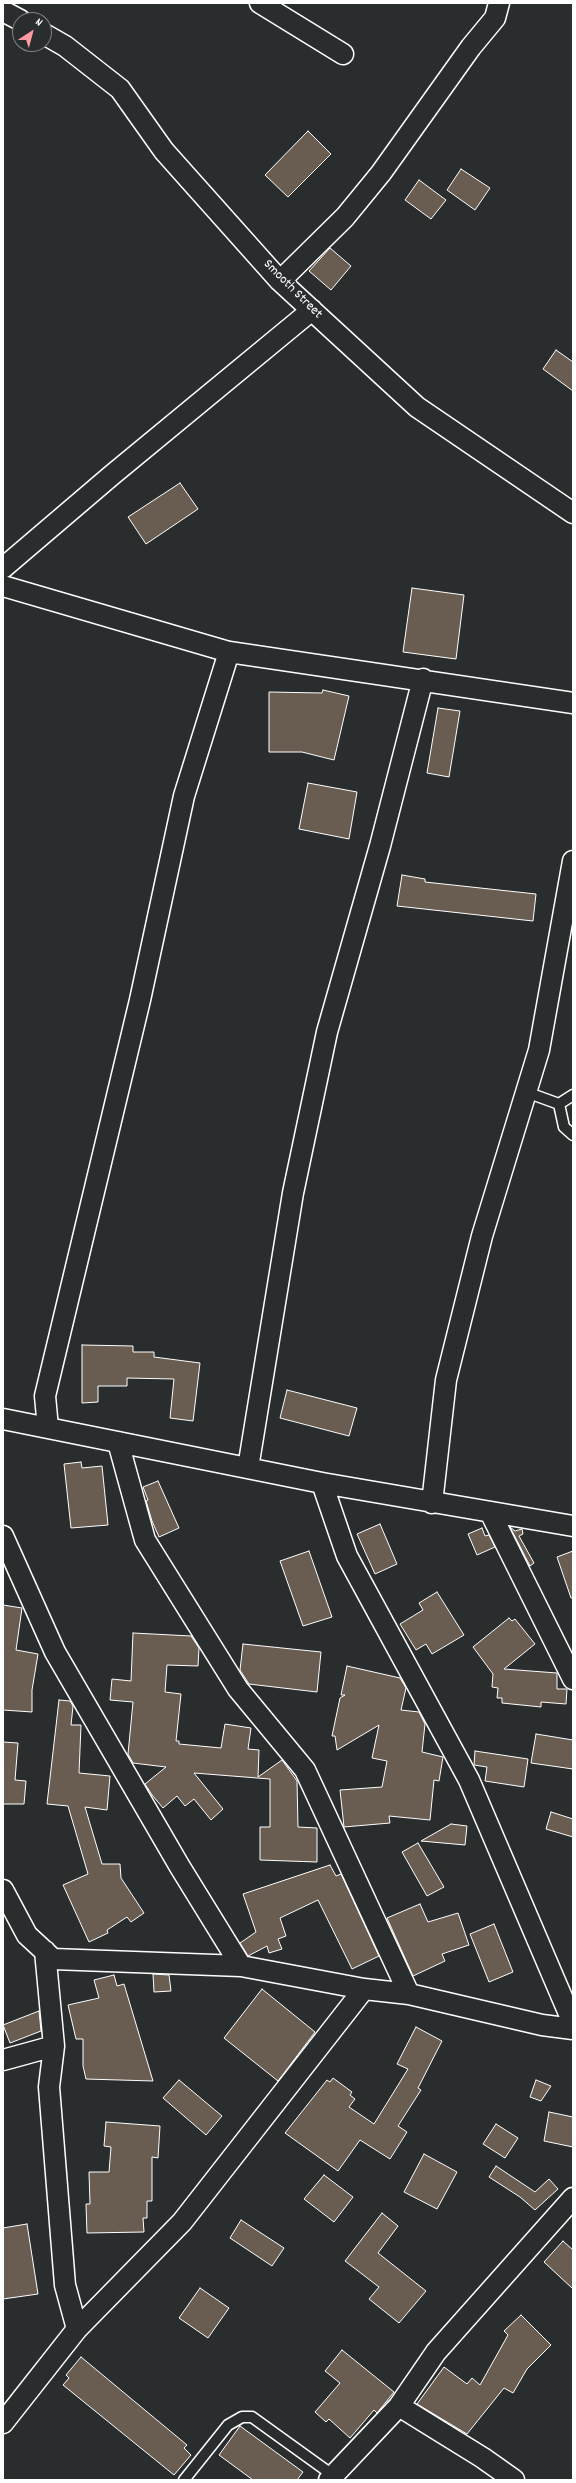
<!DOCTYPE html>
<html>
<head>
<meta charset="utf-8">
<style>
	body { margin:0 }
	#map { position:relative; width:576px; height:2483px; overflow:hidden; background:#2a2d2e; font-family:Dekko,sans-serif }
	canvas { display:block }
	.frame { position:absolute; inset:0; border:4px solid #fff; pointer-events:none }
	.north { position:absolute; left:12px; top:12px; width:40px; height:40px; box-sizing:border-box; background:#2a2d2e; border:1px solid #7f8182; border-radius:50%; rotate:36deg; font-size:11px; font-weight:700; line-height:16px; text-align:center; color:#fff }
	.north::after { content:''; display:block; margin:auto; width:14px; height:18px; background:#ff9aa2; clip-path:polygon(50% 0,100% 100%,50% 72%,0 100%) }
</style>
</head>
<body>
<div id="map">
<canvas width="576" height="2483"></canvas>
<div class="frame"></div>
<div class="north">N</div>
</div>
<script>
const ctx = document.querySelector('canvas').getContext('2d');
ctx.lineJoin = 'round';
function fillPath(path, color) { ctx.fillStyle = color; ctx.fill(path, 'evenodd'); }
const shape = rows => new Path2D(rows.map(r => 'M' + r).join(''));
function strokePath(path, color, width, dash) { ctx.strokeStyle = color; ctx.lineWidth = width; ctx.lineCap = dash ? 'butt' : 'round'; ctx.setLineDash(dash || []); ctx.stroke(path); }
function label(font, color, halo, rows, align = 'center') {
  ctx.font = font + ' Dekko,sans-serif'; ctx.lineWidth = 3; ctx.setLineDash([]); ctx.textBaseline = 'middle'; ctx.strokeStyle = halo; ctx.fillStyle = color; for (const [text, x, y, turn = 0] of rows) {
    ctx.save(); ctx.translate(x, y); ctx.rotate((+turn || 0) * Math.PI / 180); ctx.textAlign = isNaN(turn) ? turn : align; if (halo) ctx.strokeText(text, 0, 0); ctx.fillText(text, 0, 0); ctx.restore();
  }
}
const building = shape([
	[308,131,331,154,288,197,265,175,308,131],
	[461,169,490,188,475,210,447,190,461,169],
	[419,180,446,200,431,219,405,200,419,180],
	[330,248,351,266,331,290,309,271,330,248],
	[556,350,573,362,573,391,543,369,556,350],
	[180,483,198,509,146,544,128,517,180,483],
	[412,588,464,595,456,659,403,652,412,588],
	[323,690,349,696,334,760,302,752,269,752,269,692,322,693,323,690],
	[438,708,460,711,449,777,427,773,438,708],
	[308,783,357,792,349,839,299,829,308,783],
	[402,875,425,879,425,882,536,894,533,921,397,906,402,875],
	[82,1345,133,1346,133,1352,154,1352,154,1357,200,1363,193,1421,170,1418,174,1379,127,1378,127,1386,98,1386,98,1402,82,1403,82,1345],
	[287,1390,357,1408,349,1436,280,1418,287,1390],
	[81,1462,82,1468,102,1466,108,1525,71,1528,64,1464,81,1462],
	[158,1481,179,1528,159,1537,152,1521,146,1501,148,1500,143,1487,158,1481],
	[380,1524,397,1564,375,1574,357,1534,380,1524],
	[510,1527,515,1531,522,1529,523,1534,519,1536,534,1563,530,1566,510,1527],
	[482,1528,485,1536,489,1535,495,1547,477,1555,468,1534,482,1528],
	[309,1551,332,1617,303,1626,280,1561,309,1551],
	[573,1551,573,1598,571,1598,557,1557,573,1551],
	[437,1592,464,1635,432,1654,426,1644,416,1650,400,1624,423,1610,419,1603,437,1592],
	[3,1605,22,1608,16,1650,38,1654,32,1690,32,1712,3,1710,3,1605],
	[509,1618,512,1621,515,1619,535,1644,504,1669,557,1673,557,1689,567,1689,566,1704,541,1702,541,1707,502,1703,502,1698,497,1698,498,1688,492,1687,493,1674,473,1647,509,1618],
	[133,1633,191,1636,199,1648,198,1666,167,1665,165,1692,181,1694,176,1741,179,1741,179,1744,221,1748,225,1724,251,1728,248,1749,259,1750,258,1777,282,1760,297,1781,298,1827,317,1828,317,1862,260,1860,260,1827,270,1827,270,1779,194,1773,223,1809,211,1820,194,1799,185,1806,177,1796,163,1808,152,1795,145,1784,166,1767,133,1763,128,1754,133,1702,110,1700,112,1679,131,1681,133,1633],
	[243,1644,321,1652,317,1692,249,1684,240,1670,243,1644],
	[347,1666,400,1678,406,1688,401,1710,419,1712,425,1724,422,1752,443,1757,439,1781,434,1780,430,1820,389,1816,390,1823,344,1827,340,1790,382,1787,387,1761,372,1758,379,1725,337,1750,335,1736,332,1736,340,1698,345,1695,341,1695,347,1666],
	[59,1700,70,1701,73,1706,71,1725,81,1725,79,1773,110,1776,107,1810,85,1807,102,1864,120,1864,121,1878,144,1913,131,1922,127,1917,107,1930,108,1933,89,1942,63,1885,88,1874,68,1806,47,1804,59,1700],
	[536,1734,573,1740,573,1769,531,1763,536,1734],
	[3,1742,18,1743,15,1780,26,1781,24,1804,3,1804,3,1742],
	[475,1751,528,1759,524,1787,485,1781,487,1767,474,1765,475,1751],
	[551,1812,573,1819,573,1837,546,1829,551,1812],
	[451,1824,467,1826,465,1845,421,1841,451,1824],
	[418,1843,444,1887,427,1896,402,1852,418,1843],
	[330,1865,336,1876,341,1874,379,1956,352,1969,318,1900,280,1918,286,1936,278,1939,282,1949,269,1953,267,1946,248,1956,240,1943,256,1932,243,1894,330,1865],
	[420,1904,428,1922,458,1913,469,1945,442,1954,445,1961,413,1976,387,1918,420,1904],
	[494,1924,513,1972,489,1982,470,1934,494,1924],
	[153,1974,169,1975,171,1991,154,1992,153,1974],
	[114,1975,117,1986,124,1984,153,2081,86,2079,83,2066,83,2039,76,2039,68,2005,99,1998,94,1980,114,1975],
	[262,1989,315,2032,278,2081,224,2038,262,1989],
	[39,2011,41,2031,10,2043,3,2025,39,2011],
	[416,2027,442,2041,418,2088,421,2090,398,2126,407,2132,390,2159,360,2140,338,2171,285,2133,327,2080,330,2082,333,2078,352,2092,350,2095,355,2099,349,2107,374,2124,408,2069,397,2064,416,2027],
	[179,2080,222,2116,206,2135,163,2098,179,2080],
	[536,2080,551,2086,541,2101,530,2097,536,2080],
	[549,2112,573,2117,573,2147,544,2141,549,2112],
	[106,2122,160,2126,158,2158,152,2157,152,2201,147,2201,147,2218,143,2218,144,2232,87,2233,86,2204,90,2204,89,2172,109,2172,111,2147,104,2146,106,2122],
	[496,2124,518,2138,505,2158,483,2144,496,2124],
	[424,2154,457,2172,437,2209,404,2192,424,2154],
	[496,2166,535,2192,549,2179,558,2189,535,2210,520,2197,489,2177,496,2166],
	[324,2175,353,2197,334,2222,304,2199,324,2175],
	[382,2213,398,2226,378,2253,426,2291,399,2323,369,2299,379,2287,345,2261,382,2213],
	[241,2220,284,2248,272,2266,230,2238,241,2220],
	[27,2224,38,2294,3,2299,3,2228,27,2224],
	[563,2241,573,2250,573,2289,544,2262,563,2241],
	[200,2288,229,2308,208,2338,179,2318,200,2288],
	[521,2315,551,2345,527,2369,513,2393,504,2388,467,2434,417,2404,444,2367,467,2384,472,2378,480,2385,508,2335,504,2331,521,2315],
	[342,2350,394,2392,377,2413,374,2410,350,2438,329,2419,326,2422,315,2412,340,2383,325,2371,342,2350],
	[81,2357,187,2445,184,2448,191,2455,174,2475,63,2385,69,2378,66,2375,81,2357],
	[240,2426,303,2472,297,2480,253,2480,219,2455,240,2426]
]);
fillPath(building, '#695c50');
strokePath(building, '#fff', 1);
const lane = shape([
	[526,1092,559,1104,573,1095],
	[559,1104,564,1127,573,1135],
	[184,2480,228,2425,242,2417,252,2417,334,2476]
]);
const street = shape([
	[260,3,343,54],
	[3,11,20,20],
	[44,34,65,46,120,89,164,151,280,281,417,407,573,513],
	[280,281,345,217,381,173,471,47,495,18,499,3],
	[3,568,112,475,312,310],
	[3,586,229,652,573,703],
	[3,1419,322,1483,573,1526],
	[48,1428,45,1396,140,1000,184,796,229,652],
	[118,1442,145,1540,238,1689,305,1770,409,1994],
	[248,1468,293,1193,327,1032,380,846,423,679],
	[322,1483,347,1556,469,1780,573,2023],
	[432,1503,446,1380,482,1236,539,1050,573,861],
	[491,1514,573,1679],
	[3,1536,55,1652,180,1867,241,1966],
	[3,1890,27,1935,53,1959,241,1966,364,1989,409,1994,542,2025,573,2029],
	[45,1951,54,2046,49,2087,65,2285,77,2329],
	[3,2060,54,2046],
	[399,2406,483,2458,514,2480],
	[3,2423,77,2329,182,2222,364,1989],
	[329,2480,399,2406,436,2352,573,2198]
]);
strokePath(lane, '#fff', 13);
strokePath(street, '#fff', 23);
strokePath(lane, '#2a2d2e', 10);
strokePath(street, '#2a2d2e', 20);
label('14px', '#fff', '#2a2d2e', [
	["Smooth Street",292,290,45]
]);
</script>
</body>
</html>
